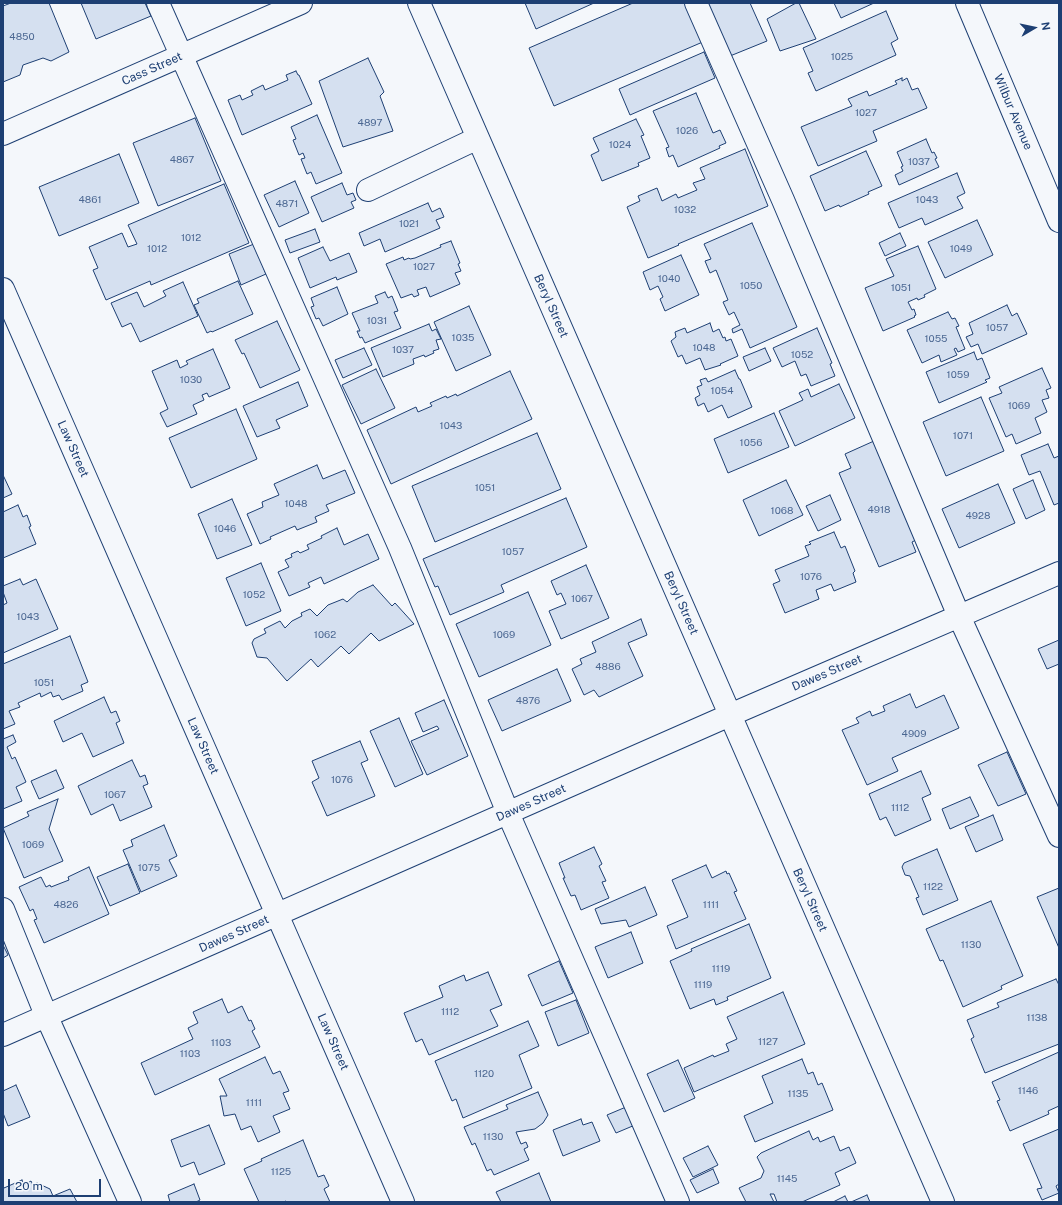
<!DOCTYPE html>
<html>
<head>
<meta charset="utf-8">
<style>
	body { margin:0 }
	#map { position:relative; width:1062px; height:1205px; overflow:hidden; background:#f4f7fb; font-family:"Public Sans",sans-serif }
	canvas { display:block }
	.frame { position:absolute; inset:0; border:4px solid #1d3f73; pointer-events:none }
	.north { position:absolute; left:1014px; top:8px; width:40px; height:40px; -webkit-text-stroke:3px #f4f7fb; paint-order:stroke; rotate:81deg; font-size:11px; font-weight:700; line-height:16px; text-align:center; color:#1d3f73 }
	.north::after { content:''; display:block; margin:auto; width:14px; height:18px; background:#1d3f73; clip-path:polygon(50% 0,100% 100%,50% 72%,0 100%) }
	.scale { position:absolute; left:8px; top:1179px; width:93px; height:18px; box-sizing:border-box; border:2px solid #1d3f73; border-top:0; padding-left:5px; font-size:12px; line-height:14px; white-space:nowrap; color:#1d3f73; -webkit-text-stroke:3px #f4f7fb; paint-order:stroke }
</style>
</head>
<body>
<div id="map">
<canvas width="1062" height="1205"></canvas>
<div class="frame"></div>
<div class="north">N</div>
<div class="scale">20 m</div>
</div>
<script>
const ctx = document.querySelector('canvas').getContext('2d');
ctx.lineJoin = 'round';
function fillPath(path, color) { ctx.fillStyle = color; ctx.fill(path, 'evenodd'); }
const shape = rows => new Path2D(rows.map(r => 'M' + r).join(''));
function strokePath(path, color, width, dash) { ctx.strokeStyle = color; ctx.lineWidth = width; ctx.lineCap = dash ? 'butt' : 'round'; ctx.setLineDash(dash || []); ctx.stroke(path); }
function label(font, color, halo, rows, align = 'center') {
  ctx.font = font + ' "Public Sans",sans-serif'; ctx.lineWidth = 3; ctx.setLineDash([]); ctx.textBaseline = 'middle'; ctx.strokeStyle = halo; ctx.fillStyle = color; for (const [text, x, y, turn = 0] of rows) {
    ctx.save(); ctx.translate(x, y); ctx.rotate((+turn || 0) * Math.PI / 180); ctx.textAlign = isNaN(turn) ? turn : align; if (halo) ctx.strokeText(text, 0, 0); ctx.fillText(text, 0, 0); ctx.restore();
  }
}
const building = shape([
	[11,3,49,3,69,52,51,61,43,58,23,65,20,75,3,82,3,6,11,3],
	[81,3,145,3,151,16,96,39,81,3],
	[525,3,594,3,536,29,525,3],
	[633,3,689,3,705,41,554,106,529,48,633,3],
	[706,3,750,3,767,41,730,56,706,3],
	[796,3,799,3,816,39,780,51,767,19,796,3],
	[834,3,874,3,841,18,834,3],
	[886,11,898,39,891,43,896,55,816,91,808,73,813,71,803,48,886,11],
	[704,52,715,78,630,115,619,89,704,52],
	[368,58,384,92,380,96,393,131,343,147,319,81,368,58],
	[296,71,298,75,299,75,312,104,242,135,228,100,240,95,242,100,253,95,251,91,263,85,265,90,288,80,286,75,296,71],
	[902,78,902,81,907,78,912,90,918,88,927,108,873,131,877,141,818,166,801,127,852,106,848,99,867,91,869,96,897,84,895,81,902,78],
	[696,93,713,133,720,130,726,143,719,146,720,148,678,167,673,155,669,157,666,148,669,147,653,111,696,93],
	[317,115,342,173,316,184,311,172,307,174,301,159,305,158,303,153,299,155,293,140,296,139,291,127,317,115],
	[195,118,221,181,158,206,133,143,195,118],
	[636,119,644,135,641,136,650,158,638,163,639,166,602,181,591,155,599,151,593,138,636,119],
	[926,139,932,153,934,152,937,158,935,159,939,167,899,185,895,175,903,171,901,167,903,166,897,152,926,139],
	[745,149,768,206,678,244,679,245,648,258,627,207,640,201,638,196,657,188,662,201,676,194,678,198,697,190,693,183,705,179,700,168,745,149],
	[866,151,882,186,868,192,869,194,840,207,839,205,825,211,810,176,866,151],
	[119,154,139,203,59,236,39,187,119,154],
	[957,173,965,193,957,197,963,208,925,225,922,218,899,228,888,203,957,173],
	[295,181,309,213,279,227,264,195,295,181],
	[342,183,347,195,353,193,356,200,351,202,354,208,322,222,311,197,342,183],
	[224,184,249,243,151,285,150,281,106,300,93,270,98,268,89,247,122,233,128,247,137,244,128,225,224,184],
	[428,203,432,212,440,208,444,217,436,220,440,228,385,252,380,239,364,246,359,233,428,203],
	[977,220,993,255,945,278,928,242,977,220],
	[752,223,797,327,750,348,742,329,733,333,732,329,740,325,734,312,729,315,723,302,728,300,716,270,710,273,705,261,711,259,704,244,752,223],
	[315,229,320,242,290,253,285,240,315,229],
	[900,233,906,246,885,256,879,243,900,233],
	[451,241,460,263,458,264,461,271,455,273,460,284,430,297,426,287,417,290,419,295,414,297,412,294,401,298,386,264,403,257,404,260,409,258,410,259,415,258,441,247,440,245,451,241],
	[254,244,266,274,241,285,229,254,254,244],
	[918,246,936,289,924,295,925,297,918,300,917,298,908,302,912,310,914,309,916,315,914,316,915,317,883,331,865,288,894,276,886,259,918,246],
	[323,247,330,261,349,253,357,272,337,280,336,277,310,288,298,258,323,247],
	[681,255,699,295,665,311,660,299,663,297,658,286,650,290,643,272,681,255],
	[238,281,253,314,212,332,211,331,207,333,194,305,199,303,197,299,238,281],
	[183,282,198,316,140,342,131,323,122,327,111,303,137,292,144,307,166,296,163,291,183,282],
	[337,287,348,314,323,326,319,318,316,319,311,307,314,306,311,298,337,287],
	[385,292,388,298,392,296,398,311,394,312,401,328,365,343,362,337,360,338,357,331,360,331,352,313,378,303,375,296,385,292],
	[1007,305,1012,316,1017,313,1027,334,982,354,978,344,971,347,966,337,973,334,969,323,1007,305],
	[469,306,491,355,456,371,434,322,469,306],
	[948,312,952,319,955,318,959,326,956,327,965,349,958,352,956,348,954,349,957,355,941,362,939,355,922,363,907,330,948,312],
	[277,321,300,370,260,388,244,353,242,354,235,340,277,321],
	[710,323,713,332,719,329,723,338,725,337,726,341,731,339,738,356,720,364,721,365,705,370,700,358,686,364,682,355,678,357,671,341,676,337,675,332,685,328,687,333,710,323],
	[429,324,432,331,436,329,441,339,436,340,439,349,433,351,434,353,425,357,424,355,413,359,414,364,383,377,371,348,429,324],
	[817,328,832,363,830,364,835,376,811,386,806,374,801,376,795,361,782,367,773,348,817,328],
	[364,348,372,365,343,378,335,360,364,348],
	[765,348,771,361,749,371,743,357,765,348],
	[213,349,230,388,209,397,207,393,202,395,204,400,193,405,197,414,167,427,160,413,168,409,152,371,177,360,180,368,188,364,186,361,213,349],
	[974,352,977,360,982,358,990,378,985,380,987,382,939,403,926,372,974,352],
	[1042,368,1051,388,1046,390,1049,398,1042,400,1047,412,1035,418,1041,433,1016,444,1012,434,1006,437,989,398,1002,393,999,387,1042,368],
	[376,369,395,408,361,424,342,385,376,369],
	[735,370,739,379,740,379,752,407,728,418,722,405,708,412,704,403,698,406,695,398,700,395,697,387,702,385,700,380,706,378,708,382,735,370],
	[510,371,532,419,391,484,367,430,416,407,418,412,432,406,430,403,446,396,447,398,456,394,457,396,510,371],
	[298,382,308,406,276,420,280,428,257,437,243,406,298,382],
	[839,384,855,418,795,446,779,411,803,400,799,393,808,389,811,397,839,384],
	[981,397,1004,451,946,476,923,422,981,397],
	[236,409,257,459,191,488,169,438,236,409],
	[774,413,789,447,728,473,714,439,774,413],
	[537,433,561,489,435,542,412,486,537,433],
	[874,441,916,540,912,542,916,552,879,567,839,473,851,468,845,454,874,441],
	[1048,444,1054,458,1059,456,1059,503,1054,505,1040,471,1029,475,1021,455,1048,444],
	[317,465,323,479,345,470,355,493,326,505,329,511,315,517,317,522,297,530,295,526,270,537,271,539,260,544,247,514,263,507,262,502,279,495,274,484,317,465],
	[3,475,12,494,3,498,3,475],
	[786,480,803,515,759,536,743,500,786,480],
	[1033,480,1045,510,1026,519,1013,489,1033,480],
	[998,484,1015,523,959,548,942,509,998,484],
	[830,495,841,520,818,531,806,506,830,495],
	[566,498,587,547,501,585,504,592,450,615,438,586,435,587,423,559,566,498],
	[232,499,252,545,217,559,198,514,232,499],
	[18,505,23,517,27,515,31,526,29,527,36,544,3,558,3,512,18,505],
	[337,528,344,545,368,534,379,559,324,584,321,577,308,583,310,587,289,596,278,572,289,567,285,560,292,557,291,554,298,551,300,553,309,549,307,545,322,538,321,536,337,528],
	[834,532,841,548,845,546,855,571,853,573,856,582,834,591,831,584,816,590,819,599,785,613,773,584,780,581,775,570,809,556,805,546,811,544,809,542,834,532],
	[261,563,281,611,246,626,226,578,261,563],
	[586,565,609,618,561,639,549,611,566,604,561,593,557,595,551,581,586,565],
	[20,579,23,585,36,579,58,629,3,653,3,605,7,603,3,592,3,586,20,579],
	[373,585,392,606,395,603,414,624,379,641,371,633,349,654,341,646,318,667,311,659,287,681,267,658,257,657,252,643,254,639,266,633,264,629,280,621,285,628,292,621,302,616,301,613,310,609,317,616,328,605,343,599,347,602,358,592,373,585],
	[528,592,551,645,479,677,456,624,528,592],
	[641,619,647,635,628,643,643,676,599,697,594,690,584,695,572,669,582,664,580,659,596,652,592,642,641,619],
	[70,636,88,682,81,685,83,691,62,700,59,695,53,697,51,692,41,697,40,693,18,703,20,707,9,711,15,724,3,729,3,664,70,636],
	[1059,640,1059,664,1047,669,1038,649,1059,640],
	[557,669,571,701,502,731,488,700,557,669],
	[910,694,916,708,944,695,959,728,892,758,898,771,867,785,842,730,859,723,856,718,870,711,872,716,885,711,883,706,910,694],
	[104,697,111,713,116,711,120,721,116,723,124,743,93,757,82,733,63,742,54,721,104,697],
	[444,700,468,756,427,775,411,741,439,729,437,726,423,732,415,713,444,700],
	[399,718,423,774,395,787,370,731,399,718],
	[13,735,16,742,7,747,12,759,15,757,26,782,16,787,22,801,3,809,3,739,13,735],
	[360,741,368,760,361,763,375,796,327,816,312,782,319,778,312,761,360,741],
	[1007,752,1026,794,998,806,978,765,1007,752],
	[132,760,140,777,145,775,148,784,143,786,152,807,120,821,113,804,91,815,78,786,132,760],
	[56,770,64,788,39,799,31,781,56,770],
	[921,771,931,794,922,798,931,820,895,836,886,817,880,820,869,794,921,771],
	[970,797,979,816,950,829,942,809,970,797],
	[58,799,49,829,63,861,24,878,3,828,29,816,27,812,58,799],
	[993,815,1003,840,976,852,965,827,993,815],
	[164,825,177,856,169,860,177,876,141,892,123,850,133,846,131,840,164,825],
	[594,847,602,864,599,866,606,881,602,882,609,898,581,910,575,895,571,896,563,878,565,878,559,863,594,847],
	[937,849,958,900,923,915,916,898,919,897,910,876,905,875,902,867,904,863,937,849],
	[128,864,140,893,110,906,97,877,128,864],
	[706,865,712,878,726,871,727,874,729,873,737,891,734,892,746,919,676,949,667,926,688,917,672,880,706,865],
	[89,867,109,914,44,943,34,920,37,919,33,909,30,911,19,887,41,877,46,887,50,885,51,887,69,880,68,877,89,867],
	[645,887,657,915,629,927,626,920,601,924,595,909,645,887],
	[1059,888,1059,948,1037,897,1059,888],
	[991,901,1023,976,1001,986,1002,989,963,1007,943,960,940,961,926,929,991,901],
	[749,924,771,978,727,997,728,1000,716,1005,714,999,690,1009,670,961,692,951,691,949,749,924],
	[631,932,643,963,608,978,595,947,631,932],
	[3,945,8,955,3,958,3,945],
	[559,961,573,993,542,1006,528,975,559,961],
	[488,972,502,1005,490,1010,498,1026,429,1055,422,1039,416,1042,404,1013,443,997,439,986,464,975,466,981,488,972],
	[1056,979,1059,985,1059,1044,985,1073,971,1039,974,1037,967,1020,999,1007,997,1003,1056,979],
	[783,992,805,1044,694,1092,684,1068,713,1055,714,1057,729,1051,726,1044,737,1039,727,1017,783,992],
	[222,999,228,1013,242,1006,249,1021,251,1020,255,1029,252,1031,260,1047,155,1095,141,1063,193,1039,188,1028,198,1023,193,1012,222,999],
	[576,1000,589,1033,558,1046,545,1012,576,1000],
	[528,1021,539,1046,519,1055,532,1088,463,1118,456,1099,452,1101,435,1061,528,1021],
	[1059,1052,1059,1106,1048,1111,1049,1114,1010,1131,997,1101,1000,1100,992,1082,1059,1052],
	[265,1057,273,1074,280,1071,289,1091,283,1093,290,1109,273,1116,280,1132,258,1142,251,1126,241,1130,235,1114,224,1116,220,1096,227,1096,219,1079,265,1057],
	[802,1059,808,1074,813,1072,818,1085,822,1083,833,1110,755,1142,744,1116,773,1103,762,1076,802,1059],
	[678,1060,695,1098,664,1112,647,1074,678,1060],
	[16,1085,30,1117,8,1126,3,1113,3,1091,16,1085],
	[538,1092,548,1115,543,1123,535,1129,516,1132,521,1144,526,1142,528,1147,524,1149,529,1160,494,1175,491,1169,487,1171,475,1143,472,1145,464,1127,508,1109,506,1105,538,1092],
	[626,1107,635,1125,616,1133,607,1115,626,1107],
	[581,1119,583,1125,592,1122,600,1141,563,1156,553,1130,581,1119],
	[209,1125,225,1164,199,1175,194,1162,181,1167,171,1140,209,1125],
	[1059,1129,1059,1184,1056,1186,1059,1193,1042,1200,1037,1189,1042,1188,1023,1144,1059,1129],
	[809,1131,813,1140,818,1137,820,1142,834,1136,840,1151,849,1147,856,1163,835,1173,840,1185,802,1202,777,1202,774,1194,770,1194,774,1202,746,1202,739,1188,761,1178,764,1171,757,1157,761,1153,809,1131],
	[303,1140,318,1177,324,1175,329,1186,324,1189,330,1202,287,1202,286,1201,283,1202,259,1202,244,1169,262,1161,261,1159,303,1140],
	[708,1146,718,1165,693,1177,683,1158,708,1146],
	[713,1169,719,1183,697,1193,690,1180,713,1169],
	[539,1173,551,1202,501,1202,496,1192,539,1173],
	[22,1180,24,1185,31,1181,33,1185,37,1183,50,1189,53,1196,70,1189,77,1202,3,1202,3,1186,4,1188,22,1180],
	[194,1184,200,1200,196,1202,170,1202,168,1195,194,1184],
	[867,1195,870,1202,851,1202,867,1195],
	[845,1196,848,1202,833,1202,845,1196]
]);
fillPath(building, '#d5e0f0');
strokePath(building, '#1d3f73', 1);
const minor = shape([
	[158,3,400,548,508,813,678,1202],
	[419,3,943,1202],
	[696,3,783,200,959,616,1059,836],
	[967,3,1059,221],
	[3,134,301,3],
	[368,190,478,138],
	[3,289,403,1202],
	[3,909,46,1015,130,1202],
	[3,1035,730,715,1059,573]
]);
strokePath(minor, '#1d3f73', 24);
strokePath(minor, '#f4f7fb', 22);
label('10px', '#4b6792', null, [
	["4850",22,37],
	["1025",842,57],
	["1027",866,113],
	["4897",370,123],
	["1026",687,131],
	["1024",620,145],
	["4867",182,160],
	["1037",919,162],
	["4861",90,200],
	["1043",927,200],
	["4871",287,204],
	["1032",685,210],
	["1021",409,224],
	["1012",191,238],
	["1012",157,249],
	["1049",961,249],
	["1027",424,267],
	["1040",669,279],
	["1050",751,286],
	["1051",901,288],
	["1031",377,321],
	["1057",997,328],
	["1035",463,338],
	["1055",936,339],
	["1048",704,348],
	["1037",403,350],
	["1052",802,355],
	["1059",958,375],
	["1030",191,380],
	["1054",722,391],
	["1069",1019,406],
	["1043",451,426],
	["1071",963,436],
	["1056",751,443],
	["1051",485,488],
	["1048",296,504],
	["4918",879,510],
	["1068",782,511],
	["4928",978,516],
	["1046",225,529],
	["1057",513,552],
	["1076",811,577],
	["1052",254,595],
	["1067",582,599],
	["1043",28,617],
	["1062",325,635],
	["1069",504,635],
	["4886",608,667],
	["1051",44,683],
	["4876",528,701],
	["4909",914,734],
	["1076",342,780],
	["1067",115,795],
	["1112",900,808],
	["1069",33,845],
	["1075",149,868],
	["1122",933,887],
	["4826",66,905],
	["1111",711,905],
	["1130",971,945],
	["1119",721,969],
	["1119",703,985],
	["1112",450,1012],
	["1138",1037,1018],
	["1127",768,1042],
	["1103",221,1043],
	["1103",190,1054],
	["1120",484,1074],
	["1146",1028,1091],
	["1135",798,1094],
	["1111",254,1103],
	["1130",493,1137],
	["1125",281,1172],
	["1145",787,1179]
]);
label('12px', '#1d3f73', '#f4f7fb', [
	["Cass Street",152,69,-24],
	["Wilbur Avenue",1013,112,67],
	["Beryl Street",551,306,66],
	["Law Street",73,449,66],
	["Beryl Street",681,603,66],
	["Dawes Street",827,673,-23],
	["Law Street",203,746,66],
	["Dawes Street",531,803,-24],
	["Beryl Street",810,900,66],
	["Dawes Street",234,934,-24],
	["Law Street",333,1042,66]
]);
</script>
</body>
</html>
